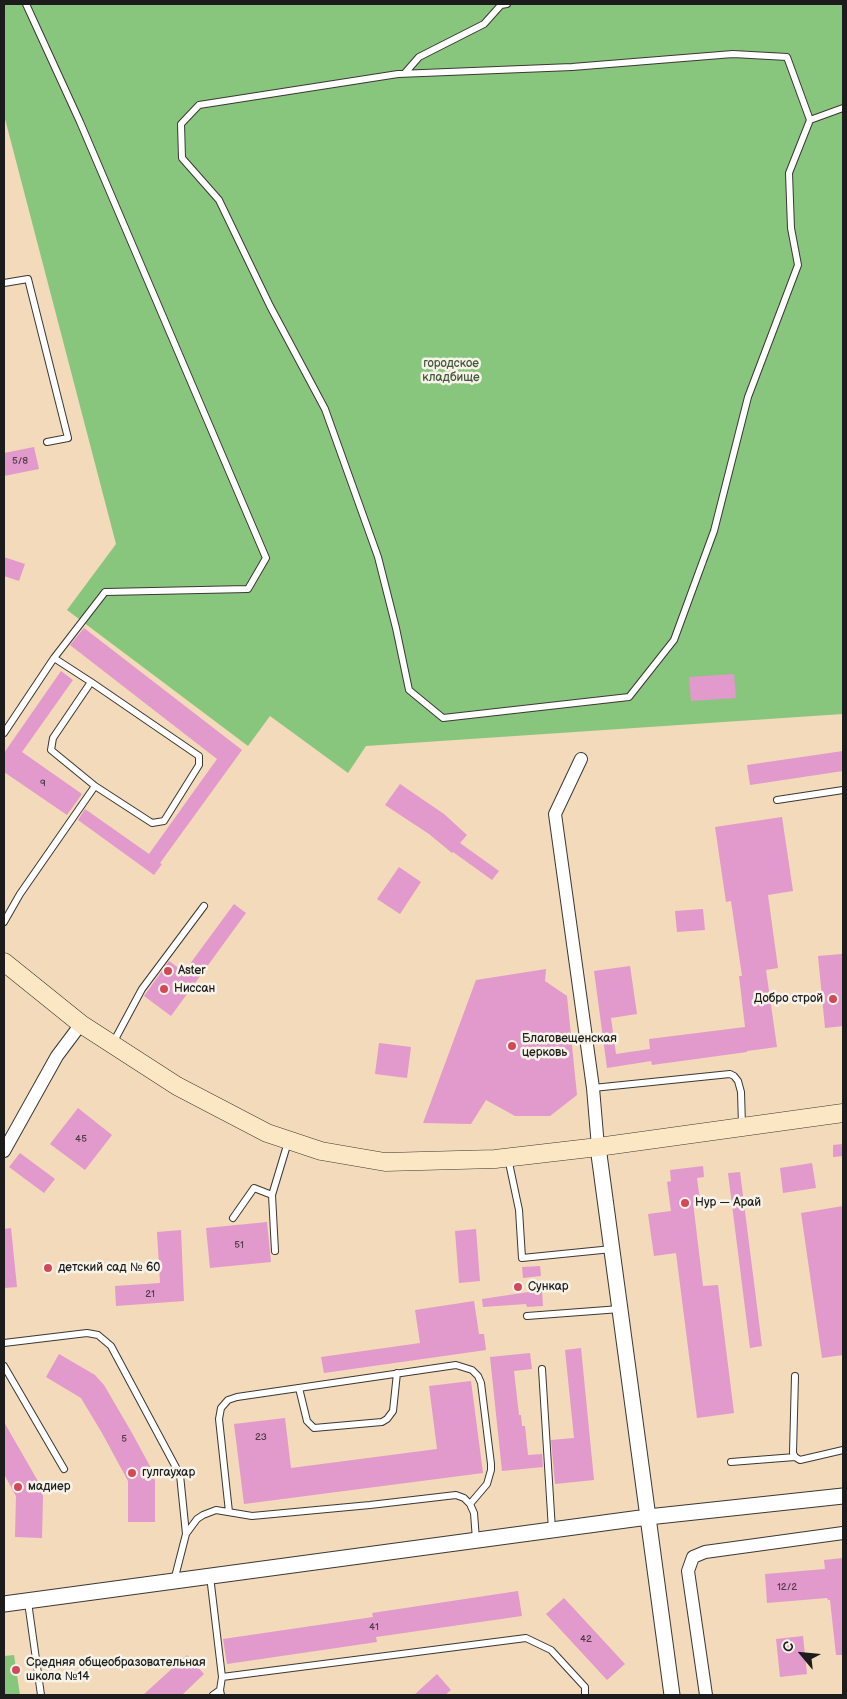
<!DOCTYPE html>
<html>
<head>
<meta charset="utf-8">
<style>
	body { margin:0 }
	#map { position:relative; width:847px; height:1699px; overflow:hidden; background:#f2daba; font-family:"Balsamiq Sans",sans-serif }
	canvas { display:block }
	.frame { position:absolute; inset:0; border:5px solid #1c1c1c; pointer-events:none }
	.north { position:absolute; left:777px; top:1629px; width:50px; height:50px; -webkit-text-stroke:4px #f7f3e8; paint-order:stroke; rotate:298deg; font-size:14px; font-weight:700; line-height:20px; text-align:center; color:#1c1c1c }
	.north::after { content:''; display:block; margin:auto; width:18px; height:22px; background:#1c1c1c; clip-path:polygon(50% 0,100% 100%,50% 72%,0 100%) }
</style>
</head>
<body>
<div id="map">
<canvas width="847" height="1699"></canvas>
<div class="frame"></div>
<div class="north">С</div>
</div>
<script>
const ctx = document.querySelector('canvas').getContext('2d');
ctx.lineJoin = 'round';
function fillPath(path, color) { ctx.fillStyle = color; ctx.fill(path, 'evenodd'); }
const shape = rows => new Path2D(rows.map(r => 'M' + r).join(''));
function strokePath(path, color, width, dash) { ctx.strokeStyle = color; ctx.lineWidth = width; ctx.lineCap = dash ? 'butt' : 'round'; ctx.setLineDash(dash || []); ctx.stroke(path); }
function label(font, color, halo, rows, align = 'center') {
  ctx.font = font + ' "Balsamiq Sans",sans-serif'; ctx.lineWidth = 5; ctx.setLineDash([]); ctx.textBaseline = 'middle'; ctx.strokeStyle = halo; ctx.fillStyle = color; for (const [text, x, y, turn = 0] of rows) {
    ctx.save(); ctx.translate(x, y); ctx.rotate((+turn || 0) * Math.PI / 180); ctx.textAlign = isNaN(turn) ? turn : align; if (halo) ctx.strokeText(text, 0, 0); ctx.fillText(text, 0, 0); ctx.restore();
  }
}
fillPath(shape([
	[4,4,843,4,843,714,366,746,348,773,270,716,248,746,67,610,116,544,4,115],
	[14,1655,20,1695,4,1695,4,1656]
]), '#89c67d');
fillPath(shape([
	[34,447,39,469,4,476,4,453],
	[4,557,25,564,19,581,4,576],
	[84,628,242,750,160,863,162,864,154,875,78,820,85,809,149,854,217,759,70,645],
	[61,671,73,680,22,752,82,794,67,815,4,772,4,753],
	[734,674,736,698,691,701,689,677],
	[843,751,843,771,750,785,747,765],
	[400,784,444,814,467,835,460,843,499,871,492,880,453,852,452,853,429,834,385,805],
	[782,817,793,891,768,895,778,968,766,970,777,1047,747,1051,747,1052,652,1065,651,1061,607,1068,594,971,630,966,637,1014,611,1018,616,1054,650,1049,649,1039,745,1027,739,976,742,976,731,901,726,902,715,827],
	[399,867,421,882,400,914,377,899],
	[234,904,246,913,171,1016,144,996,169,961,184,972],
	[703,909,705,930,677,932,675,911],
	[842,954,843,1026,825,1028,818,956],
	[546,969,545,981,567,996,577,1095,550,1116,515,1116,486,1100,471,1124,423,1123,476,980],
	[379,1043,411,1047,407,1078,375,1074],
	[78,1108,112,1135,85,1170,50,1144],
	[843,1144,843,1156,833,1157,833,1145],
	[20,1153,55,1179,44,1193,9,1167],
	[812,1163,816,1188,783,1193,780,1168],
	[703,1166,704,1177,697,1178,700,1201,693,1202,703,1286,718,1285,734,1413,697,1418,676,1253,654,1256,648,1214,671,1211,667,1182,671,1181,670,1170],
	[740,1172,762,1346,750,1348,728,1173],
	[843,1206,843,1355,822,1358,801,1213],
	[267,1222,271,1262,210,1268,206,1228],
	[11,1228,17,1287,4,1288,4,1229],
	[476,1229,480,1281,459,1283,455,1231],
	[181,1230,184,1301,116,1306,115,1286,160,1283,157,1232],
	[540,1266,541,1276,523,1278,522,1267],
	[542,1290,543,1306,527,1307,526,1304,483,1307,482,1299],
	[474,1301,479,1334,484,1334,486,1350,324,1373,321,1357,420,1343,415,1310],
	[581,1348,594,1480,555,1484,551,1440,574,1438,565,1350],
	[530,1353,532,1369,514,1371,519,1415,521,1415,522,1426,525,1426,528,1455,542,1454,543,1467,502,1471,490,1357],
	[59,1354,95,1375,104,1385,132,1433,151,1468,155,1481,155,1522,128,1522,128,1481,102,1433,81,1398,46,1377],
	[471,1381,483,1473,244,1504,234,1424,285,1418,291,1468,437,1449,429,1386],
	[4,1422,39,1483,43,1496,42,1538,15,1537,16,1496,4,1474],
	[843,1558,843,1655,836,1655,830,1600,828,1600,827,1598,767,1603,765,1574,825,1569,824,1560],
	[518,1591,522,1616,376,1637,377,1642,227,1664,223,1639,373,1617,372,1613],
	[564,1598,625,1664,607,1680,546,1614],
	[803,1636,807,1674,780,1677,776,1639],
	[187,1655,204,1674,182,1695,143,1695],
	[437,1674,451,1690,445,1695,414,1695]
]), '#e299cc');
const service = shape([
	[26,4,80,122,266,558,248,589,105,592,54,658],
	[405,73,419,57,484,24,501,5,507,4],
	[810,120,787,57,733,54,572,67,398,74,199,105,181,124,182,158,219,200,270,306,325,409,378,557,396,628,409,690,443,718,629,697,674,640,714,531,748,397,798,265,791,228,789,173,810,120,843,108],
	[4,283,28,279,68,438,47,442],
	[4,733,54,658,91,682,199,756,199,765,164,821,152,823,95,786,51,750,53,738,91,682],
	[777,800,843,790],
	[4,922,20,894,95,786],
	[113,1043,142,989,204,906],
	[593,1088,730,1074,734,1076,738,1081,741,1092,742,1125],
	[508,1158,519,1210,522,1258,612,1249],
	[233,1218,254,1188,272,1195],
	[275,1251,272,1195,288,1142],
	[527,1316,620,1309],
	[4,1343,87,1333,98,1335,111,1346,180,1475,186,1534,174,1581],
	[4,1366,64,1469],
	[542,1369,552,1530],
	[795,1376,793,1453,795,1457,800,1460,843,1450],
	[299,1388,307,1421,314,1428,382,1422,387,1419,393,1411,397,1373],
	[731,1462,795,1457],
	[229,1512,219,1419,221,1408,228,1400,237,1397,456,1365,472,1370,478,1376,481,1383,491,1464,491,1470,487,1484,470,1504],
	[186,1534,197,1519,203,1515,216,1510,252,1516,370,1505,456,1495,464,1498,470,1504,474,1513,476,1540],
	[210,1576,222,1677,526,1638,551,1650,585,1687,585,1695],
	[28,1602,41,1695],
	[213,1695,220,1690],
	[221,1695,220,1690,222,1677]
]);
const minor = shape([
	[581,759,555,814,593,1088,598,1147],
	[4,1151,57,1056,81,1024],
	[706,1695,688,1571,693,1557,705,1552,843,1533]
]);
const tertiary = shape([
	[598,1147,672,1695],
	[4,1604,648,1517,843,1496]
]);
const secondary = shape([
	[4,962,81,1024,177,1086,267,1133,321,1151,385,1162,495,1159,598,1147,843,1113]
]);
strokePath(service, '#3c3834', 8);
strokePath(minor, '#3c3834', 14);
strokePath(tertiary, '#3c3834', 17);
strokePath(secondary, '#3c3834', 19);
strokePath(service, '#fff', 6);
strokePath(minor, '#fff', 12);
strokePath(tertiary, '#fff', 15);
strokePath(secondary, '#fbe7c3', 18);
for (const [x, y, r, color] of [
	[168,971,5,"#d1495b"],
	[164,989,5,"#d1495b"],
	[833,999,5,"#d1495b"],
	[512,1046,5,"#d1495b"],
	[685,1203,5,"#d1495b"],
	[48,1268,5,"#d1495b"],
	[518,1287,5,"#d1495b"],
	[132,1473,5,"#d1495b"],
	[18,1487,5,"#d1495b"],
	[16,1670,5,"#d1495b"]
]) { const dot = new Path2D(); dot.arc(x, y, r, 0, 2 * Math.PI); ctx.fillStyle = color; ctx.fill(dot); strokePath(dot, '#f7f3e8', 2); }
label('10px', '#4e3b48', null, [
	["5/8",20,461],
	["9",43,783],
	["45",81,1139],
	["51",239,1245],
	["21",150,1294],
	["23",261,1437],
	["5",124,1439],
	["12/2",787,1587],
	["41",374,1627],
	["42",586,1639]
]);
label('12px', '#42583e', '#f7f3e8', [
	["городское",451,364],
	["кладбище",451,378]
]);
label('12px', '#1c1c1c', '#f7f3e8', [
	["Aster",178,971],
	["Ниссан",174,989],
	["Добро строй",823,999,"right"],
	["Благовещенская",522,1039],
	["церковь",522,1053],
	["Нур — Арай",695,1203],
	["детский сад № 60",58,1268],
	["Сункар",528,1287],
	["гулгаухар",142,1473],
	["мадиер",28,1487],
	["Cредняя общеобразовательная",26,1663],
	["школа №14",26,1677]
], 'left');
</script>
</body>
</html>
